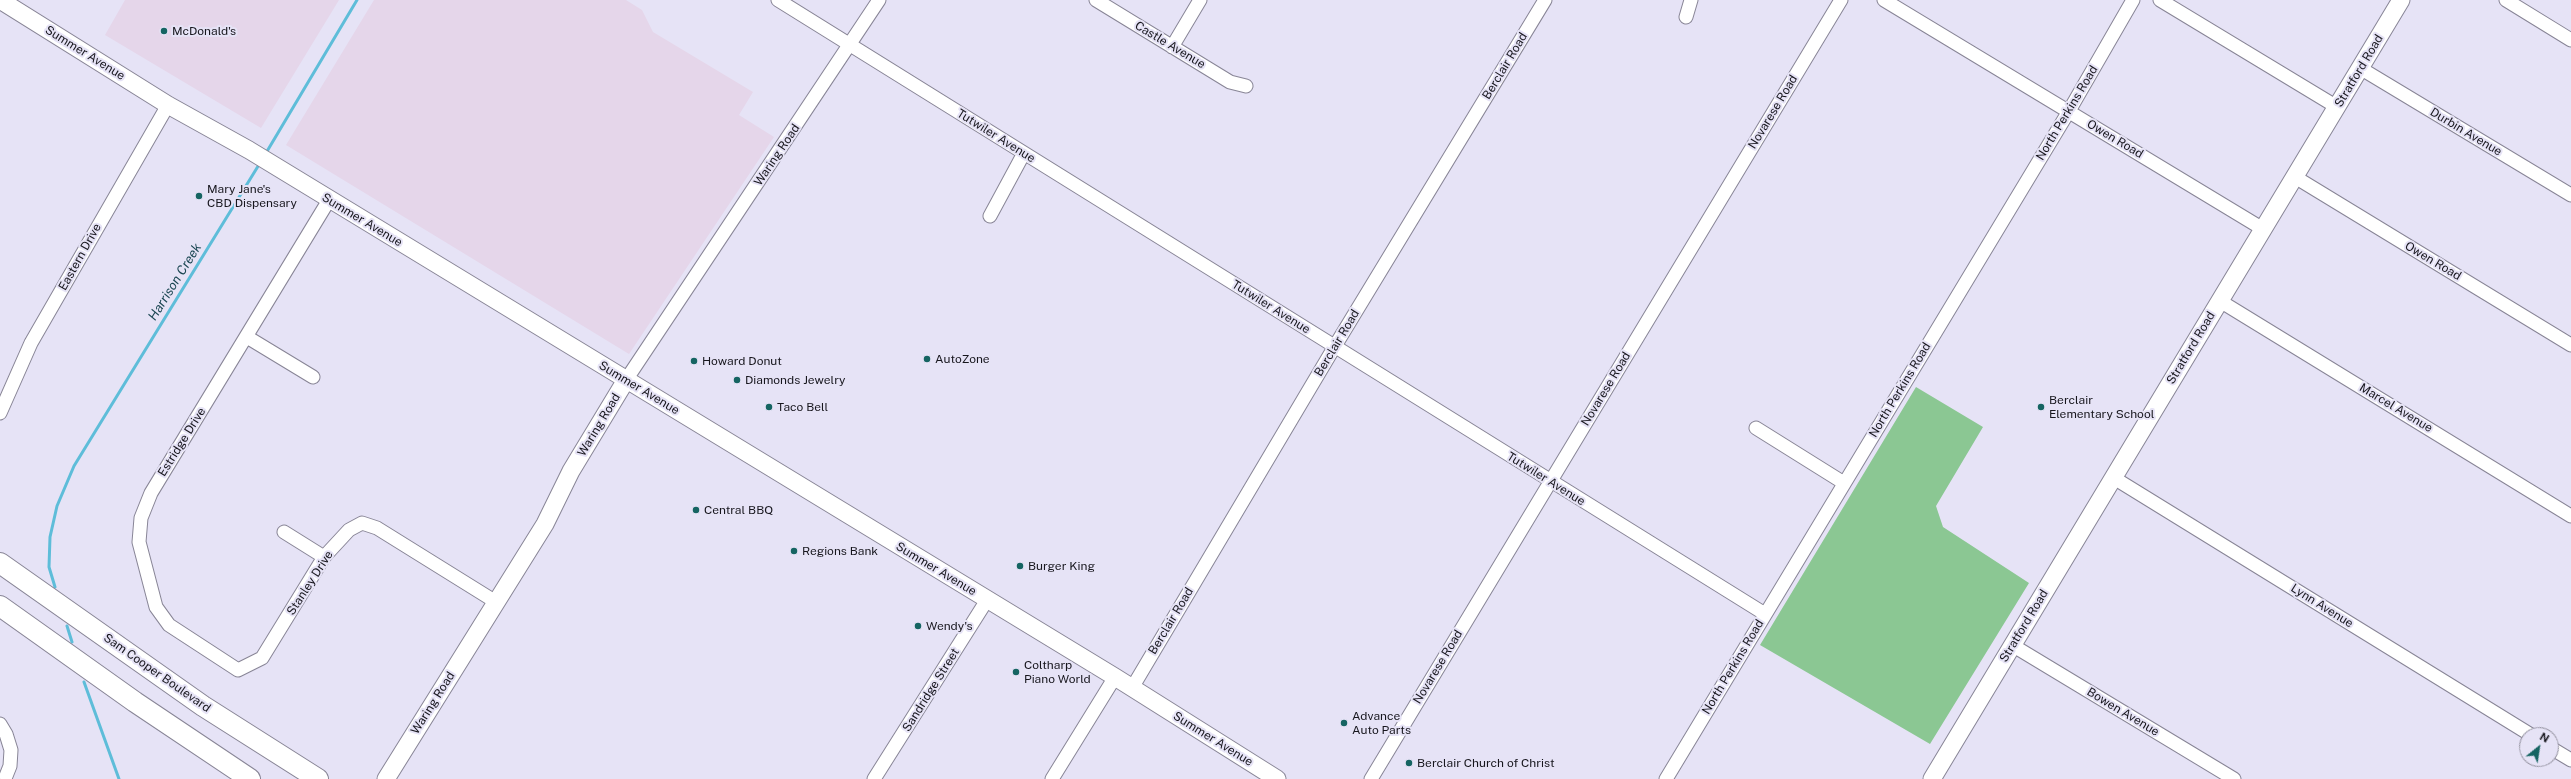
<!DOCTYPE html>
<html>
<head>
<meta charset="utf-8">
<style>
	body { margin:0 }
	#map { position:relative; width:2571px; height:779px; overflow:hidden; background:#e6e3f6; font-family:"Public Sans",sans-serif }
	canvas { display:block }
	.north { position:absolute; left:2519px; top:727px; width:40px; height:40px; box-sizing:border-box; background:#e6e3f6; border:1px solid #93919f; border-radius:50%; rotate:30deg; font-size:11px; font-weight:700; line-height:16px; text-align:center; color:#17161d }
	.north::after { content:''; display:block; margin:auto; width:14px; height:18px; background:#156462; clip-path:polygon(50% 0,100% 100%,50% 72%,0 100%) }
</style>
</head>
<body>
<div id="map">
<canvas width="2571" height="779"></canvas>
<div class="north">N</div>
</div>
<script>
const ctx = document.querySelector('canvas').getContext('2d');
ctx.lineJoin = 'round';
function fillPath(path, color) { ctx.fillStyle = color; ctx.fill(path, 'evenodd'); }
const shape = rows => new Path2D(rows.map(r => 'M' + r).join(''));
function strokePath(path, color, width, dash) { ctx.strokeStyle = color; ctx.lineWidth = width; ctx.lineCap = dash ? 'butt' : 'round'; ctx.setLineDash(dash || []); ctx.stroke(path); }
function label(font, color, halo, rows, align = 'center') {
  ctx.font = font + ' "Public Sans",sans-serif'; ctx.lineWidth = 4; ctx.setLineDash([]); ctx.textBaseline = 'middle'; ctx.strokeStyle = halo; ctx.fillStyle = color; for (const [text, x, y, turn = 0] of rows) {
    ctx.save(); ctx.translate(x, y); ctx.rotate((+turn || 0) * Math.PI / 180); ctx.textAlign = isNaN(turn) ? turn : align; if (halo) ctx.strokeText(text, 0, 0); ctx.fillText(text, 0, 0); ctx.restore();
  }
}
fillPath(shape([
	[125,0,339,0,261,128,105,35],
	[374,0,626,0,642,10,653,32,753,92,739,115,774,137,629,354,286,145]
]), '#e5d6ea');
fillPath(shape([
	[1916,387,1983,427,1936,506,1943,527,2029,583,1930,744,1760,645]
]), '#8bc793');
strokePath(shape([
	[266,153,357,0],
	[55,587,49,567,50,537,57,506,74,466,260,163],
	[67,626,72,642],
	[84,682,119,779]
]), '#5ebdd9', 3);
const minor = shape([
	[778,0,1765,614],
	[1096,0,1230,82,1246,86],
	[1884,0,2263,229],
	[2160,0,2337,107],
	[2506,0,2571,40],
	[1686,17,1691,0],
	[1172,47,1200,0],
	[2360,68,2571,195],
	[2295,177,2571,345],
	[329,200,151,493,141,518,139,542,156,607,169,625,238,670,262,658,324,557,349,530,362,523,377,528,496,602],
	[990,216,1024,153],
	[2220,301,2571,516],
	[247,337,313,377],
	[626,380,879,0],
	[0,413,31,343,168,105],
	[1756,428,1844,483],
	[2114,478,2531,735],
	[284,532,324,557],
	[2012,645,2234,779],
	[1132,688,1335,346,1545,0],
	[0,724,6,734,11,750,10,766,6,776],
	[2551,748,2571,760],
	[874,779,987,600],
	[1052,779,1115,677],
	[1371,779,1841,0],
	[1666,779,2069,111,2133,0]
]);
const major = shape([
	[0,0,168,105,249,150,1115,677,1277,779],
	[386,779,545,524,571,471,626,380],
	[1932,779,2401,0]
]);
const highway = shape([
	[0,563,203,706,318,779],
	[0,606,135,702,250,779]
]);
strokePath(minor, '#888596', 15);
strokePath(major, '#888596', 19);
strokePath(highway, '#888596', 22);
strokePath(minor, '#fff', 13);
strokePath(major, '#fff', 17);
strokePath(highway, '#fff', 20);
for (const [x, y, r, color] of [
	[164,31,4,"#156462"],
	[199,196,4,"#156462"],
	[927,359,4,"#156462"],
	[694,361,4,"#156462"],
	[737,380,4,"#156462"],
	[769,407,4,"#156462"],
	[2041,407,4,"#156462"],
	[696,510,4,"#156462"],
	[794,551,4,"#156462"],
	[1020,566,4,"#156462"],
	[918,626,4,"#156462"],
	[1016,672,4,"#156462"],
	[1344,723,4,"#156462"],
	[1409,763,4,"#156462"]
]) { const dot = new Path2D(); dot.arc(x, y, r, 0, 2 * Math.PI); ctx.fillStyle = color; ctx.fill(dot); strokePath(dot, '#e6e3f6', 1.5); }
label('12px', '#17161d', '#e6e3f6', [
	["McDonald's",172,31],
	["Mary Jane's",207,189],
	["CBD Dispensary",207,203],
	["AutoZone",935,359],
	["Howard Donut",702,361],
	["Diamonds Jewelry",745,380],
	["Berclair",2049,400],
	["Elementary School",2049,414],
	["Taco Bell",777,407],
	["Central BBQ",704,510],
	["Regions Bank",802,551],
	["Burger King",1028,566],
	["Wendy's",926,626],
	["Coltharp",1024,665],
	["Piano World",1024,679],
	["Advance",1352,716],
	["Auto Parts",1352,730],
	["Berclair Church of Christ",1417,763]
], 'left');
label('12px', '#17161d', '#e6e3f6', [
	["Castle Avenue",1170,45,31],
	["Summer Avenue",85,53,32],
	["Berclair Road",1505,66,-59],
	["Stratford Road",2359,71,-59],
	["Novarese Road",1773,112,-59],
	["North Perkins Road",2067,113,-59],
	["Durbin Avenue",2466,132,31],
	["Tutwiler Avenue",996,136,32],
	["Owen Road",2115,139,31],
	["Waring Road",777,155,-56],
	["Summer Avenue",362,220,31],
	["Eastern Drive",80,257,-61],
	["Owen Road",2433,261,31],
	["Tutwiler Avenue",1271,307,32],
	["Berclair Road",1337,343,-59],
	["Stratford Road",2191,348,-59],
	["Summer Avenue",639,388,31],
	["Novarese Road",1606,389,-59],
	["North Perkins Road",1900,390,-59],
	["Marcel Avenue",2396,408,31],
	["Waring Road",599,425,-59],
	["Estridge Drive",182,442,-58],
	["Tutwiler Avenue",1546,479,32],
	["Summer Avenue",936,569,31],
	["Stanley Drive",310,583,-57],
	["Lynn Avenue",2322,606,32],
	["Berclair Road",1171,621,-59],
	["Stratford Road",2024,626,-59],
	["Novarese Road",1438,667,-59],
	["North Perkins Road",1733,667,-59],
	["Sam Cooper Boulevard",157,673,35],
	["Sandridge Street",931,690,-58],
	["Waring Road",433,703,-58],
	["Bowen Avenue",2123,712,31],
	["Summer Avenue",1213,739,32]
]);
label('italic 13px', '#1c4753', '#e6e3f6', [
	["Harrison Creek",175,282,-58]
]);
</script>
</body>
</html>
